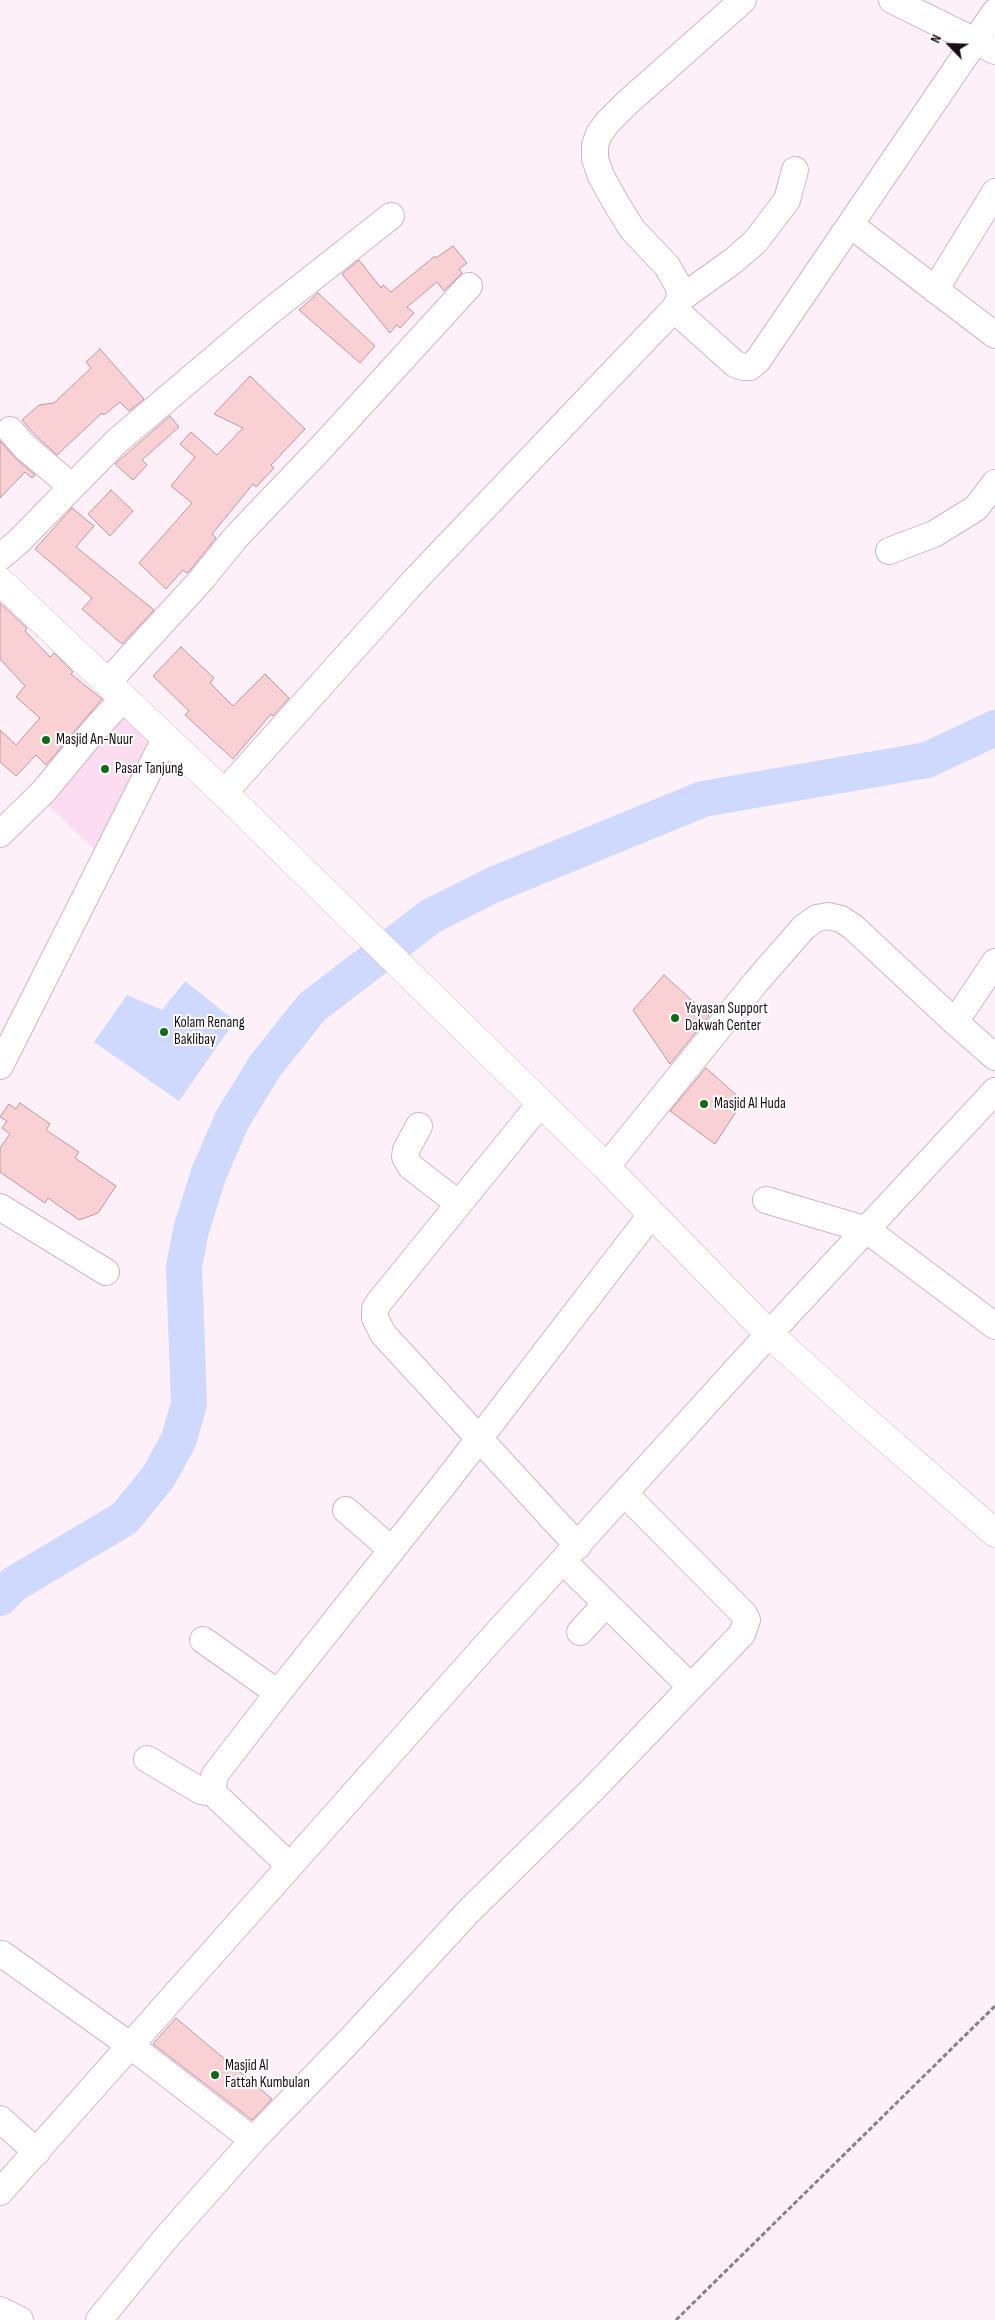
<!DOCTYPE html>
<html>
<head>
<meta charset="utf-8">
<style>
	body { margin:0 }
	#map { position:relative; width:995px; height:2320px; overflow:hidden; background:#fdf0f8; font-family:"Sofia Sans Condensed",sans-serif }
	canvas { display:block }
	.north { position:absolute; left:925px; top:20px; width:50px; height:50px; -webkit-text-stroke:4px #fff; paint-order:stroke; rotate:294deg; font-size:14px; font-weight:700; line-height:20px; text-align:center; color:#190e16 }
	.north::after { content:''; display:block; margin:auto; width:18px; height:22px; background:#190e16; clip-path:polygon(50% 0,100% 100%,50% 72%,0 100%) }
</style>
</head>
<body>
<div id="map">
<canvas width="995" height="2320"></canvas>
<div class="north">N</div>
</div>
<script>
const ctx = document.querySelector('canvas').getContext('2d');
ctx.lineJoin = 'round';
function fillPath(path, color) { ctx.fillStyle = color; ctx.fill(path, 'evenodd'); }
const shape = rows => new Path2D(rows.map(r => 'M' + r).join(''));
function strokePath(path, color, width, dash) { ctx.strokeStyle = color; ctx.lineWidth = width; ctx.lineCap = dash ? 'butt' : 'round'; ctx.setLineDash(dash || []); ctx.stroke(path); }
function label(font, color, halo, rows, align = 'center') {
  ctx.font = font + ' "Sofia Sans Condensed",sans-serif'; ctx.lineWidth = 4; ctx.setLineDash([]); ctx.textBaseline = 'middle'; ctx.strokeStyle = halo; ctx.fillStyle = color; for (const [text, x, y, turn = 0] of rows) {
    ctx.save(); ctx.translate(x, y); ctx.rotate((+turn || 0) * Math.PI / 180); ctx.textAlign = isNaN(turn) ? turn : align; if (halo) ctx.strokeText(text, 0, 0); ctx.fillText(text, 0, 0); ctx.restore();
  }
}
fillPath(shape([
	[123,709,154,740,99,854,42,799]
]), '#fbdcf1');
fillPath(shape([
	[185,981,235,1021,179,1101,94,1042,127,995,162,1010]
]), '#ced9fd');
strokePath(shape([
	[0,1598,14,1584,125,1518,159,1476,179,1439,189,1404,184,1267,191,1230,209,1173,232,1120,265,1066,312,1007,431,916,493,885,703,799,927,760,995,728]
]), '#ced9fd', 36);
const building = shape([
	[453,246,467,263,459,269,462,273,444,291,437,282,407,307,414,313,400,328,397,325,390,333,342,274,359,260,381,288,383,285,391,292,435,256,436,258,453,246],
	[318,293,375,346,360,363,299,310,318,293],
	[100,349,144,399,129,411,120,402,104,415,102,413,57,455,36,436,22,420,39,405,54,403,91,368,86,362,100,349],
	[250,376,305,429,271,465,274,468,256,487,253,484,212,534,216,538,191,569,187,573,183,570,166,589,139,563,192,503,171,486,195,457,180,444,191,432,217,455,243,428,214,414,250,376],
	[170,416,179,427,142,460,147,465,133,480,115,464,170,416],
	[0,441,15,458,35,475,32,478,25,472,0,498,0,441],
	[111,490,133,511,110,536,88,514,111,490],
	[72,508,94,526,76,547,154,610,122,644,82,609,92,598,35,549,72,508],
	[0,603,27,628,25,631,50,657,54,653,73,672,71,674,102,699,46,765,36,755,16,776,0,762,0,730,16,745,40,718,16,697,25,686,0,659,0,603],
	[181,647,214,678,210,683,233,706,265,674,289,698,273,716,271,714,233,759,185,715,189,711,153,676,181,647],
	[664,975,709,1016,670,1064,633,1010,664,975],
	[706,1068,743,1101,715,1144,670,1111,706,1068],
	[20,1103,50,1124,46,1130,79,1152,75,1158,116,1186,98,1213,79,1220,48,1198,45,1203,0,1172,0,1148,10,1134,2,1128,7,1121,0,1117,9,1104,16,1109,20,1103],
	[176,2018,272,2099,252,2120,153,2044,176,2018]
]);
fillPath(building, '#f9d1d5');
strokePath(building, '#bc969b', 1);
const minor = shape([
	[892,0,995,51],
	[852,226,995,335],
	[935,290,995,192],
	[680,299,733,261,755,242,787,200,795,170],
	[674,309,680,299,679,287,667,266,632,229,616,203,601,176,595,159,595,145,599,134,607,123,628,102,743,0],
	[10,430,25,447,71,486],
	[889,551,934,534,976,508,995,483],
	[0,557,18,542,116,442,268,313,391,216],
	[107,683,202,579,236,537,321,448,469,286],
	[224,793,415,580,674,309,735,364,743,367,750,367,758,360,995,12],
	[0,834,44,791,97,727,124,698],
	[955,1022,995,962],
	[0,1066,165,739],
	[540,1104,380,1301,375,1309,375,1318,383,1334,578,1546],
	[419,1126,406,1150,405,1157,411,1167,459,1204],
	[606,1167,756,982,804,927,817,918,828,916,841,919,853,927,955,1022,995,1057],
	[766,1200,867,1230,995,1326],
	[0,1207,106,1272],
	[346,1510,392,1550],
	[563,1561,690,1686],
	[580,1632,606,1604],
	[203,1640,278,1693],
	[147,1759,201,1791,213,1793],
	[289,1865,213,1793,214,1776,278,1693,445,1483,651,1215],
	[2,1954,131,2046,253,2140],
	[0,2119,37,2152],
	[0,2192,488,1643,769,1334,995,1091],
	[0,2310,20,2320],
	[99,2320,166,2238,253,2140,349,2041,468,1912,594,1788,742,1634,747,1620,744,1614,625,1494]
]);
const major = shape([
	[0,581,224,793,606,1167,769,1334,851,1408,995,1533]
]);
strokePath(minor, '#d2b3c8', 28);
strokePath(major, '#d2b3c8', 29);
strokePath(shape([
	[676,2320,995,2006]
]), '#8c8088', 3, [5, 2.5]);
strokePath(minor, '#fff', 26);
strokePath(major, '#fff', 28);
for (const [x, y, r, color] of [
	[46,740,5,"#0f6b15"],
	[105,769,5,"#0f6b15"],
	[675,1018,5,"#0f6b15"],
	[164,1032,5,"#0f6b15"],
	[704,1104,5,"#0f6b15"],
	[215,2075,5,"#0f6b15"]
]) { const dot = new Path2D(); dot.arc(x, y, r, 0, 2 * Math.PI); ctx.fillStyle = color; ctx.fill(dot); strokePath(dot, '#fff', 2); }
label('15px', '#190e16', '#fff', [
	["Masjid An-Nuur",56,740],
	["Pasar Tanjung",115,769],
	["Yayasan Support",685,1009],
	["Dakwah Center",685,1026],
	["Kolam Renang",174,1023],
	["Baklibay",174,1040],
	["Masjid Al Huda",714,1104],
	["Masjid Al",225,2066],
	["Fattah Kumbulan",225,2083]
], 'left');
</script>
</body>
</html>
